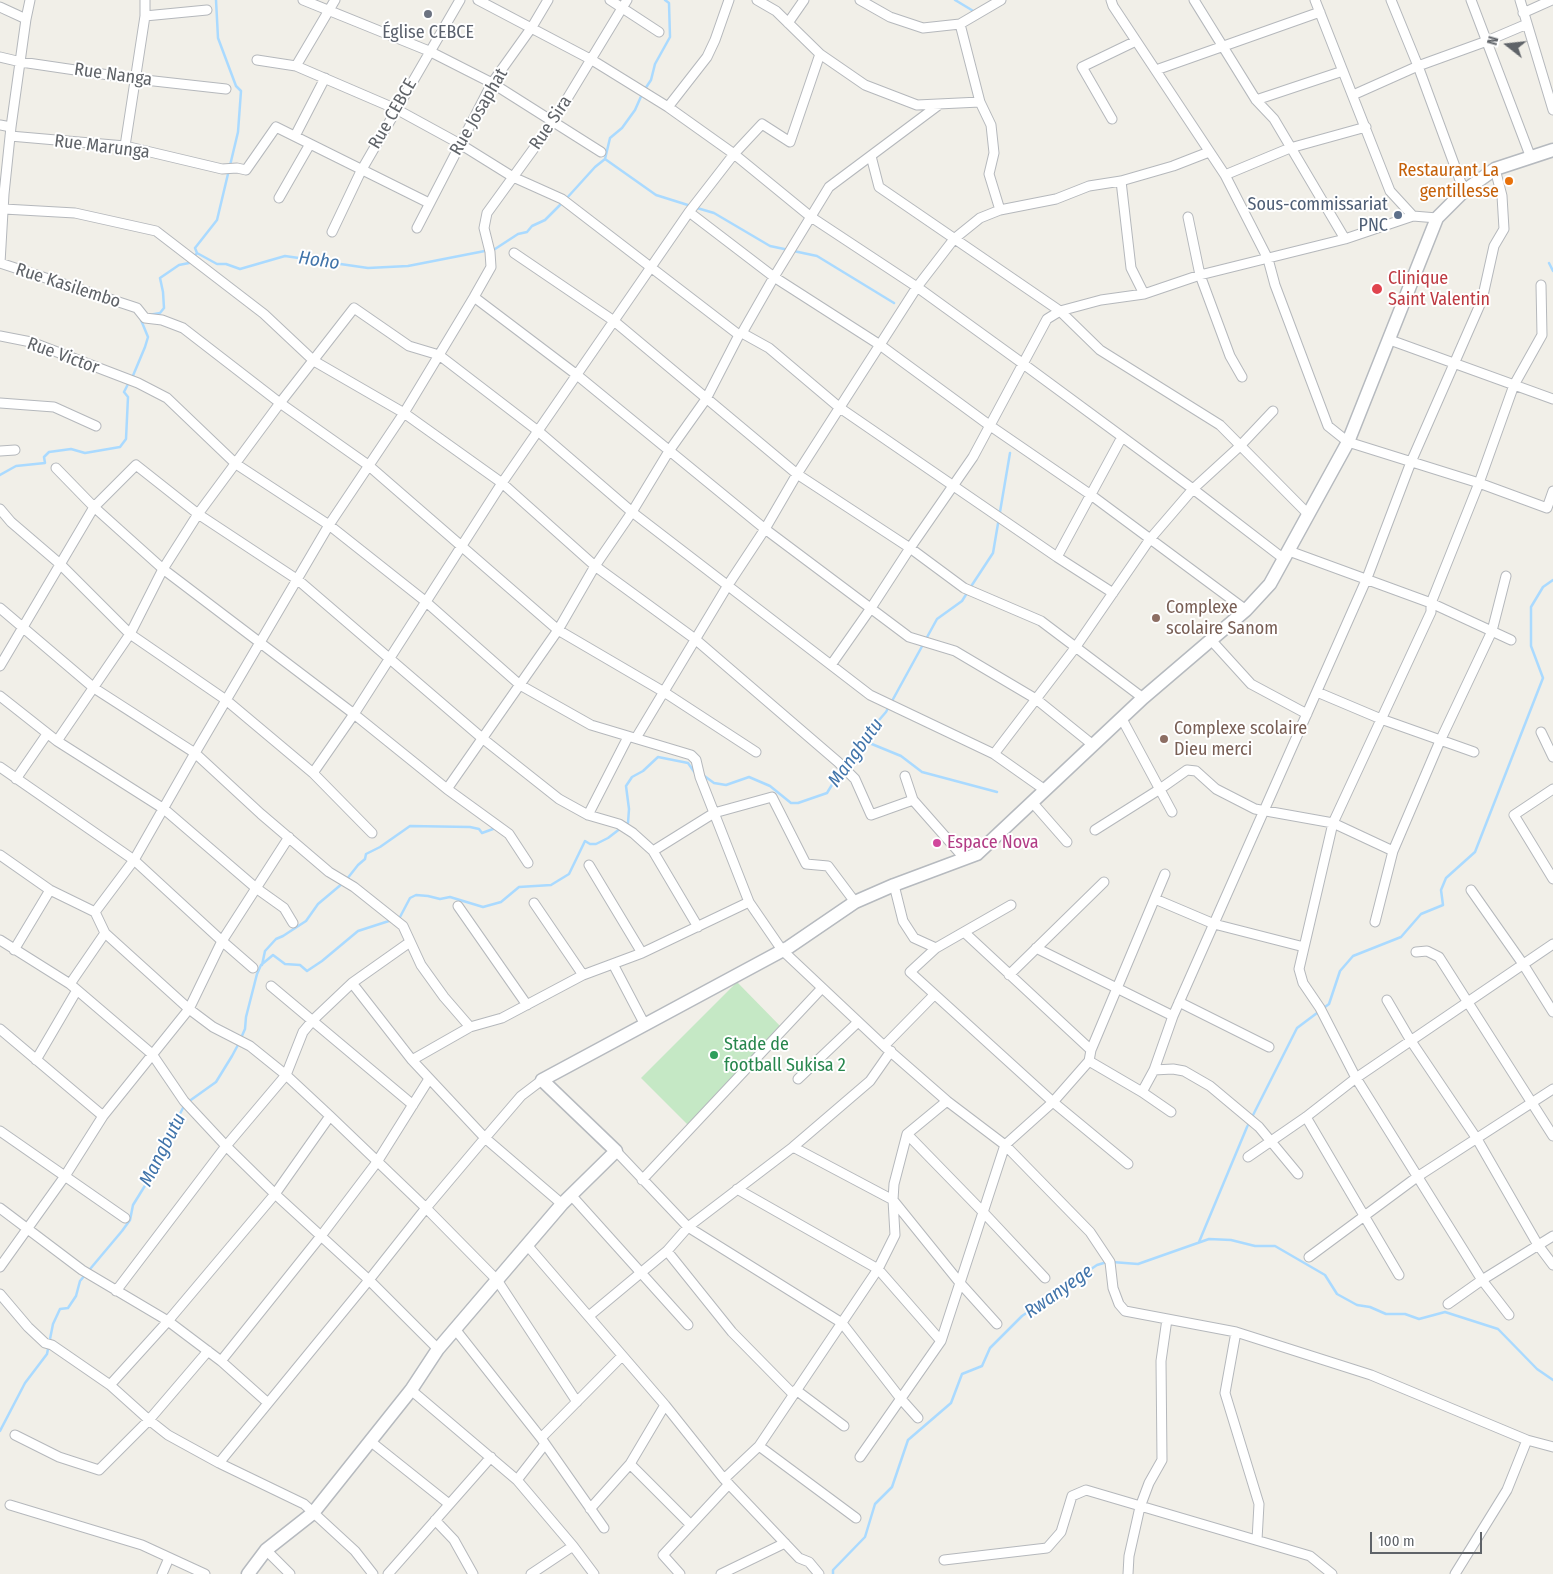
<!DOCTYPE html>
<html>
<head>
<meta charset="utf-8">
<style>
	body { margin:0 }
	#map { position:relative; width:1553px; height:1574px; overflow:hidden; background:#f1efe8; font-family:"Fira Sans Condensed",sans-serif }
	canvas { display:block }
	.north { position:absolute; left:1483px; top:20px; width:50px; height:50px; -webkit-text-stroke:4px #fff; paint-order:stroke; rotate:286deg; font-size:14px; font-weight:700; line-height:20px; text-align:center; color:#5f6368 }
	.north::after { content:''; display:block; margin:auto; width:18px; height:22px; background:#5f6368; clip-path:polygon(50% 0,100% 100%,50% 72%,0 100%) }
	.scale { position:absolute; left:1370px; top:1532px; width:112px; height:22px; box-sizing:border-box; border:2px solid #5f6368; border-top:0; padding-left:6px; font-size:15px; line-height:18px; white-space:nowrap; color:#5f6368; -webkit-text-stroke:4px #fff; paint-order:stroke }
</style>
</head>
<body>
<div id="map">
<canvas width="1553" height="1574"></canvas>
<div class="north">N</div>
<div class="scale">100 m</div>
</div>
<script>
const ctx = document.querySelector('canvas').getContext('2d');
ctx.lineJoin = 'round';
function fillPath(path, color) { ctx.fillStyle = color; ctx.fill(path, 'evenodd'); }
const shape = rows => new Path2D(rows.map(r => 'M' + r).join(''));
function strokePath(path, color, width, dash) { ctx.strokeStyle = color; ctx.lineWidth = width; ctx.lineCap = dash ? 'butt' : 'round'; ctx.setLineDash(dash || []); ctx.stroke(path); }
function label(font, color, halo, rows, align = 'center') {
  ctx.font = font + ' "Fira Sans Condensed",sans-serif'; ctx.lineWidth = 4; ctx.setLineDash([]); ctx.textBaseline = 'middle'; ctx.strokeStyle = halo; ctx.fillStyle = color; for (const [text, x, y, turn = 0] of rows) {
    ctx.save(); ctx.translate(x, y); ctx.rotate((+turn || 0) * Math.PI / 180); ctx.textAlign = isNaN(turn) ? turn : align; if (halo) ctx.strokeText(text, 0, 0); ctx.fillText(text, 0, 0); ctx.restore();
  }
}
fillPath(shape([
	[737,982,786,1032,691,1128,641,1078]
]), '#c5e8c5');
strokePath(shape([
	[955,0,975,12],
	[605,159,656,195,691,206],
	[566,199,595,167,605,159,610,138,622,128,635,110,643,92,651,80,655,64,670,37,669,3,665,0],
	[697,208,714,213,770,246,817,256,894,303],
	[197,253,217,264,226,264,240,269,285,256,368,268,408,266,495,249,518,234,527,232,532,226,545,220,562,203],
	[197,253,195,248,217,220,238,132,241,91,236,86,218,38,216,0],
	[1549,263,1553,271],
	[149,315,160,313,164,308,163,292,160,278,179,265,189,263,197,253],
	[132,378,145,347,148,337,141,320,143,318],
	[0,475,16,466,45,463,44,457,49,452,71,449,85,453,120,447,126,439,128,397,124,392,129,382],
	[970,588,993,553,1010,453],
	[862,740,901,756,922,772,997,792],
	[844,765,854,749,886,712,937,619,962,601,967,593],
	[703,775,714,783,726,785,749,777,770,786,791,803,798,803,827,793,841,770],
	[625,825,628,823,629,809,626,786,632,777,643,771,658,757,688,763,695,773],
	[347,879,358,865,365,859,366,854,380,847,410,826,470,827,479,829,482,833,493,829],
	[397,918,400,917,410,898,416,895,428,896,440,899,450,897,483,907,501,902,519,887,551,885,569,874,585,841,590,844,596,844,608,838,621,828],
	[262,965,265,951,276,939,283,936,306,921,318,904,343,883],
	[241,1038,245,1029,246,1017,257,974,261,965,273,955,285,964,300,965,307,971,322,961,358,931,392,920],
	[188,1102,216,1082,232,1056,239,1043],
	[1199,1242,1247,1127,1297,1028,1329,1004,1340,971,1353,956,1401,937,1421,914,1443,905,1441,890,1446,878,1475,852,1543,678,1531,646,1531,607,1543,587,1553,580],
	[1112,1262,1138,1264,1209,1239,1231,1240,1255,1246,1275,1246,1325,1275,1337,1294,1357,1305,1370,1307,1386,1314,1405,1314,1419,1319,1445,1312,1498,1329,1537,1369,1553,1380],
	[0,1431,25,1383,47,1354,53,1324,60,1309,68,1308,76,1296,80,1281,122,1231,130,1220,133,1205,159,1163,170,1133,184,1106],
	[833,1574,833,1570,865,1537,875,1504,892,1487,908,1440,951,1403,962,1374,982,1366,990,1348,1022,1316,1097,1265,1107,1262]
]), '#aadaff', 2.5);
const street = shape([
	[303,0,429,51,492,83,601,152],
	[478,0,592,60,668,107,734,154,811,217,917,287,1022,363,1193,489,1284,559],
	[610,0,659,32],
	[757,0,776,11,820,54,865,85,917,105,980,102],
	[860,0,890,17,923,28,960,24,1001,0],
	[1111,0,1113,6,1225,175,1268,259,1275,285,1328,426,1348,442,1479,483,1547,508,1553,491],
	[1194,0,1256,100,1274,119,1345,239],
	[1315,0,1390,191,1413,216],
	[1391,0,1418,66,1464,191],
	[1471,0,1531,158],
	[1520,0,1553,110],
	[0,7,26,19],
	[1523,13,1552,0],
	[145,16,207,10],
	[788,23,804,0],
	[960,24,980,102,991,125,994,153,989,174,1000,210],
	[0,57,21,62,136,79,226,89],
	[257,60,296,66,396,109,460,144,513,177,562,199,739,335],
	[296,66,335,0],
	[1156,70,1320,12],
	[1353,95,1418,66,1487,41,1527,24],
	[1256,100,1343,71],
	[668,107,707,57,715,40,729,0],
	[1112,119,1082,67,1136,41],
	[0,125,11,127],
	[10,136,125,146,222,169,237,168,246,170,276,127,429,203],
	[295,136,325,78],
	[125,146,145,16,145,0],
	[871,156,879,187,1060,311,1100,350,1220,425,1308,514],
	[1225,175,1290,148,1366,127],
	[1121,181,1131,268,1144,294],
	[279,198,310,144],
	[4,209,75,213,156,231,264,314,314,361,404,413,502,483,595,566,695,639,838,762,855,779,871,815,913,800],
	[689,212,774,277,880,345,989,425,1091,495,1246,610],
	[1188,217,1200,275,1230,356,1242,377],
	[417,228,492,83,532,27,548,0],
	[332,232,361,171,460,0],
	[514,253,614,321,797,474,910,548,964,588,1041,621,1143,698],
	[0,263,137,308,145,318,162,320,183,328,280,403,368,465,558,630,664,692,756,752],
	[0,263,4,194,11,127,26,19,30,0],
	[474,297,577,375,765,529,909,637,955,651,1036,699,1093,745],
	[742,333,769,348,840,408,1057,557,1113,593],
	[0,336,31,342,138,383,167,398,236,464,329,525,425,601,520,685,591,725,691,755,696,760,700,777,749,902,782,950,884,1046,947,1101,1005,1145,1090,1232,1110,1262,1113,1288,1119,1304,1125,1311,1236,1332,1371,1375,1527,1440,1553,1447],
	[1390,340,1553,399],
	[0,403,54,407,96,426],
	[0,451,15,450],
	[56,468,94,507,163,569,354,714,447,789,509,834,528,863],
	[0,509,11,522,60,564,130,634,226,700,313,773,372,833],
	[1289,551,1431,603,1511,640],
	[1057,557,1122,437],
	[0,608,94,688,195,753,261,814,329,872,354,887,403,926,421,965,444,997,470,1027],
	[1211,640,1251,684,1307,714],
	[831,665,871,608,910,548,973,457,1047,319,1060,311,1101,300,1144,294,1200,275,1345,239,1413,216,1437,218],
	[0,666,94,507,136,465,198,514,298,580,482,738,559,799,588,815,619,824,633,833,653,851,698,927],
	[1317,692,1381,719,1474,752],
	[0,696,57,741,164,809,256,888,284,908,293,923],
	[1122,719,1172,812],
	[1541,732,1553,757],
	[636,738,728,585,765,529,797,474,917,287,954,239,980,218,1000,210,1056,199,1089,186,1121,181,1173,166,1209,152],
	[57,741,130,634,163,569,198,514,280,403,354,308,409,346,439,355,538,431,632,512,870,695,994,754,1045,790],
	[994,754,1075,648,1150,539,1193,489,1240,446,1273,411],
	[0,767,134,860,222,941,253,968],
	[313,773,354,714,502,483,689,212,734,154,762,124,790,142,820,54],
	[905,776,913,800,965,859],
	[16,779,47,734],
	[447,789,558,630,595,566,632,512,669,451,706,399,739,335,742,333,774,277,829,187,940,104],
	[1553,789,1514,815,1553,879],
	[1032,802,1067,842],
	[588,815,628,737],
	[1095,830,1160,789,1187,770,1196,771,1216,789,1255,809,1333,823,1393,851],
	[653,851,714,813,772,797,806,864,828,866,855,902],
	[0,855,50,890,95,912,105,933,189,1009,213,1027,250,1046,286,1075,330,1116,426,1208,497,1280,577,1402],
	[589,865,642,953],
	[894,885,903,921,914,938,936,948],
	[1471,890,1523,964,1553,1012],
	[1155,899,1214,924,1304,947],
	[534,903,583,975],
	[1011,905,936,948,910,972,1053,1102,1128,1164],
	[458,906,527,1005],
	[95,912,134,860,195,753,329,525,404,413,474,297,491,267,490,252,484,228,487,213,553,122,627,0],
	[1375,922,1393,851,1440,741,1492,631,1506,576],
	[964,932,1091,1050],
	[0,940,70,984,152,1054,184,1101,226,1146,275,1194,369,1280,438,1349],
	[1036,948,1173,1016],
	[14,950,50,890],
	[1416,952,1427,951,1439,957,1553,1136],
	[613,964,645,1025],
	[1009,975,1104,882],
	[352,983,412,1060,485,1138,562,1204],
	[70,984,105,933],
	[271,986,413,1105],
	[1387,1000,1411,1041,1477,1139,1538,1245,1553,1265],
	[1179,1002,1269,1047],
	[0,1029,103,1116],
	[884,1046,934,995],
	[36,1060,77,990],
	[412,1060,470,1027,502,1018,583,975,642,953,749,902],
	[1089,1061,1142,1092,1171,1112],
	[1154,1070,1173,1069,1184,1071,1210,1086,1259,1127,1298,1174],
	[798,1079,858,1022],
	[1142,1092,1154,1070,1173,1016,1367,578,1411,462,1482,300,1494,246,1504,229,1502,196,1495,169],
	[1306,1117,1399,1275],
	[0,1131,125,1218],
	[907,1134,983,1212,1045,1278],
	[793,1147,893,1200,960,1283,997,1324],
	[616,1151,688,1227,842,1323,901,1399,918,1418],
	[1248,1157,1306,1117,1356,1078,1553,944],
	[642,1180,822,988],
	[737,1189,878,1269,941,1341],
	[571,1195,688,1325],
	[0,1208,82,1270,168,1321,221,1361,268,1403],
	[527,1245,665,1405,724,1479,799,1558,809,1562,819,1574],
	[667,1251,732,1332,793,1394],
	[1309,1257,1417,1177,1553,1089],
	[0,1267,65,1176,103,1116,189,1009,222,941,289,837],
	[116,1291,226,1146,286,1075,303,1032,313,1020,352,983,410,942],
	[0,1294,28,1327,45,1343,52,1345,110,1385,149,1420,168,1435,219,1463,304,1504,355,1551,373,1574],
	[1448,1304,1482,1280,1553,1236],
	[1509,1315,1482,1280,1356,1078,1320,1008,1303,983,1299,969,1333,823,1431,612,1431,603,1479,483,1514,385,1542,335,1541,285],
	[589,1316,667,1251,688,1227,793,1147,870,1081,891,1051],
	[455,1329,541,1438,604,1528],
	[1236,1332,1225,1393,1259,1504,1257,1540],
	[221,1361,321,1236,377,1162,429,1079],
	[110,1385,168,1321,275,1194,330,1116],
	[411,1390,517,1480,573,1546,594,1574],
	[796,1390,844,1426],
	[15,1435,59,1457,99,1470,149,1420,208,1351],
	[541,1438,622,1356],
	[370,1441,449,1504],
	[759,1446,856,1518],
	[860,1457,941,1341,1005,1145,1053,1102,1089,1061,1091,1050,1165,874],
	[219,1463,369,1280,426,1208,485,1138,521,1096,542,1080],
	[630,1464,691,1525],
	[724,1479,759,1446,878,1269,895,1235,893,1200,894,1184,907,1134,947,1101],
	[517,1480,545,1444],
	[10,1505,142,1545,205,1574],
	[590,1509,630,1464,665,1405],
	[435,1520,454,1540,473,1574],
	[266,1550,290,1574],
	[944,1560,1047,1548,1061,1532,1072,1496,1086,1490,1310,1556,1332,1574],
	[162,1574,169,1558],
	[388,1574,491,1457],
	[531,1574,573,1546],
	[680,1574,663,1555,729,1484],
	[721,1574,785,1543],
	[1128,1574,1129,1556,1140,1507,1149,1483,1162,1460,1161,1361,1167,1319],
	[1455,1574,1507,1490,1527,1440]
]);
const secondary = shape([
	[248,1574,266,1550,313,1513,411,1390,438,1349,562,1204,616,1151,542,1080,789,947,855,902,894,885,977,854,1143,698,1246,610,1270,584,1348,442,1437,218,1464,191,1495,169,1553,150]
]);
strokePath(street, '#b5b8bc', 11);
strokePath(secondary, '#b6babf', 15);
strokePath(street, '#fff', 9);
strokePath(secondary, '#fff', 12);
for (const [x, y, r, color] of [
	[428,14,5,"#6b7280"],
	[1509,181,5,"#e8710a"],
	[1398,215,5,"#5c6f8a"],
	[1377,289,6,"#e0444e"],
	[1156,618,5,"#8d6e63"],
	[1164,739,5,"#8d6e63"],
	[937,843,5,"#d1479c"],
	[714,1055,5,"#2e9e5b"]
]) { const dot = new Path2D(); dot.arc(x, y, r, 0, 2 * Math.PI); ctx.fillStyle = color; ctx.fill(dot); strokePath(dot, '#fff', 2); }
label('18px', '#5b616d', '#fff', [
	["Église CEBCE",428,33]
]);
label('18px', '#5f6368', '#fff', [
	["Rue Nanga",113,75,8],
	["Rue Josaphat",479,112,-60],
	["Rue CEBCE",393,114,-60],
	["Rue Sira",551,123,-56],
	["Rue Marunga",102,147,7],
	["Rue Kasilembo",68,286,18],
	["Rue Victor",63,356,20]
]);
label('18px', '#c56008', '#fff', [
	["Restaurant La",1499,171],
	["gentillesse",1499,192]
], 'right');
label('18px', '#4e5e75', '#fff', [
	["Sous-commissariat",1388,205],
	["PNC",1388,226]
], 'right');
label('18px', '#be3a42', '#fff', [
	["Clinique",1388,279],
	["Saint Valentin",1388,300]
], 'left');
label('18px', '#785e54', '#fff', [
	["Complexe",1166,608],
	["scolaire Sanom",1166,629],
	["Complexe scolaire",1174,729],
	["Dieu merci",1174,750]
], 'left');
label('18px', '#b23c85', '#fff', [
	["Espace Nova",947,843]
], 'left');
label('18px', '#27864d', '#fff', [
	["Stade de",724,1045],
	["football Sukisa 2",724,1066]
], 'left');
label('italic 19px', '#4174aa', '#fff', [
	["Hoho",319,261,8],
	["Mangbutu",856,753,-54],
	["Mangbutu",163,1150,-63],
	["Rwanyege",1059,1292,-35]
]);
</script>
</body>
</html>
